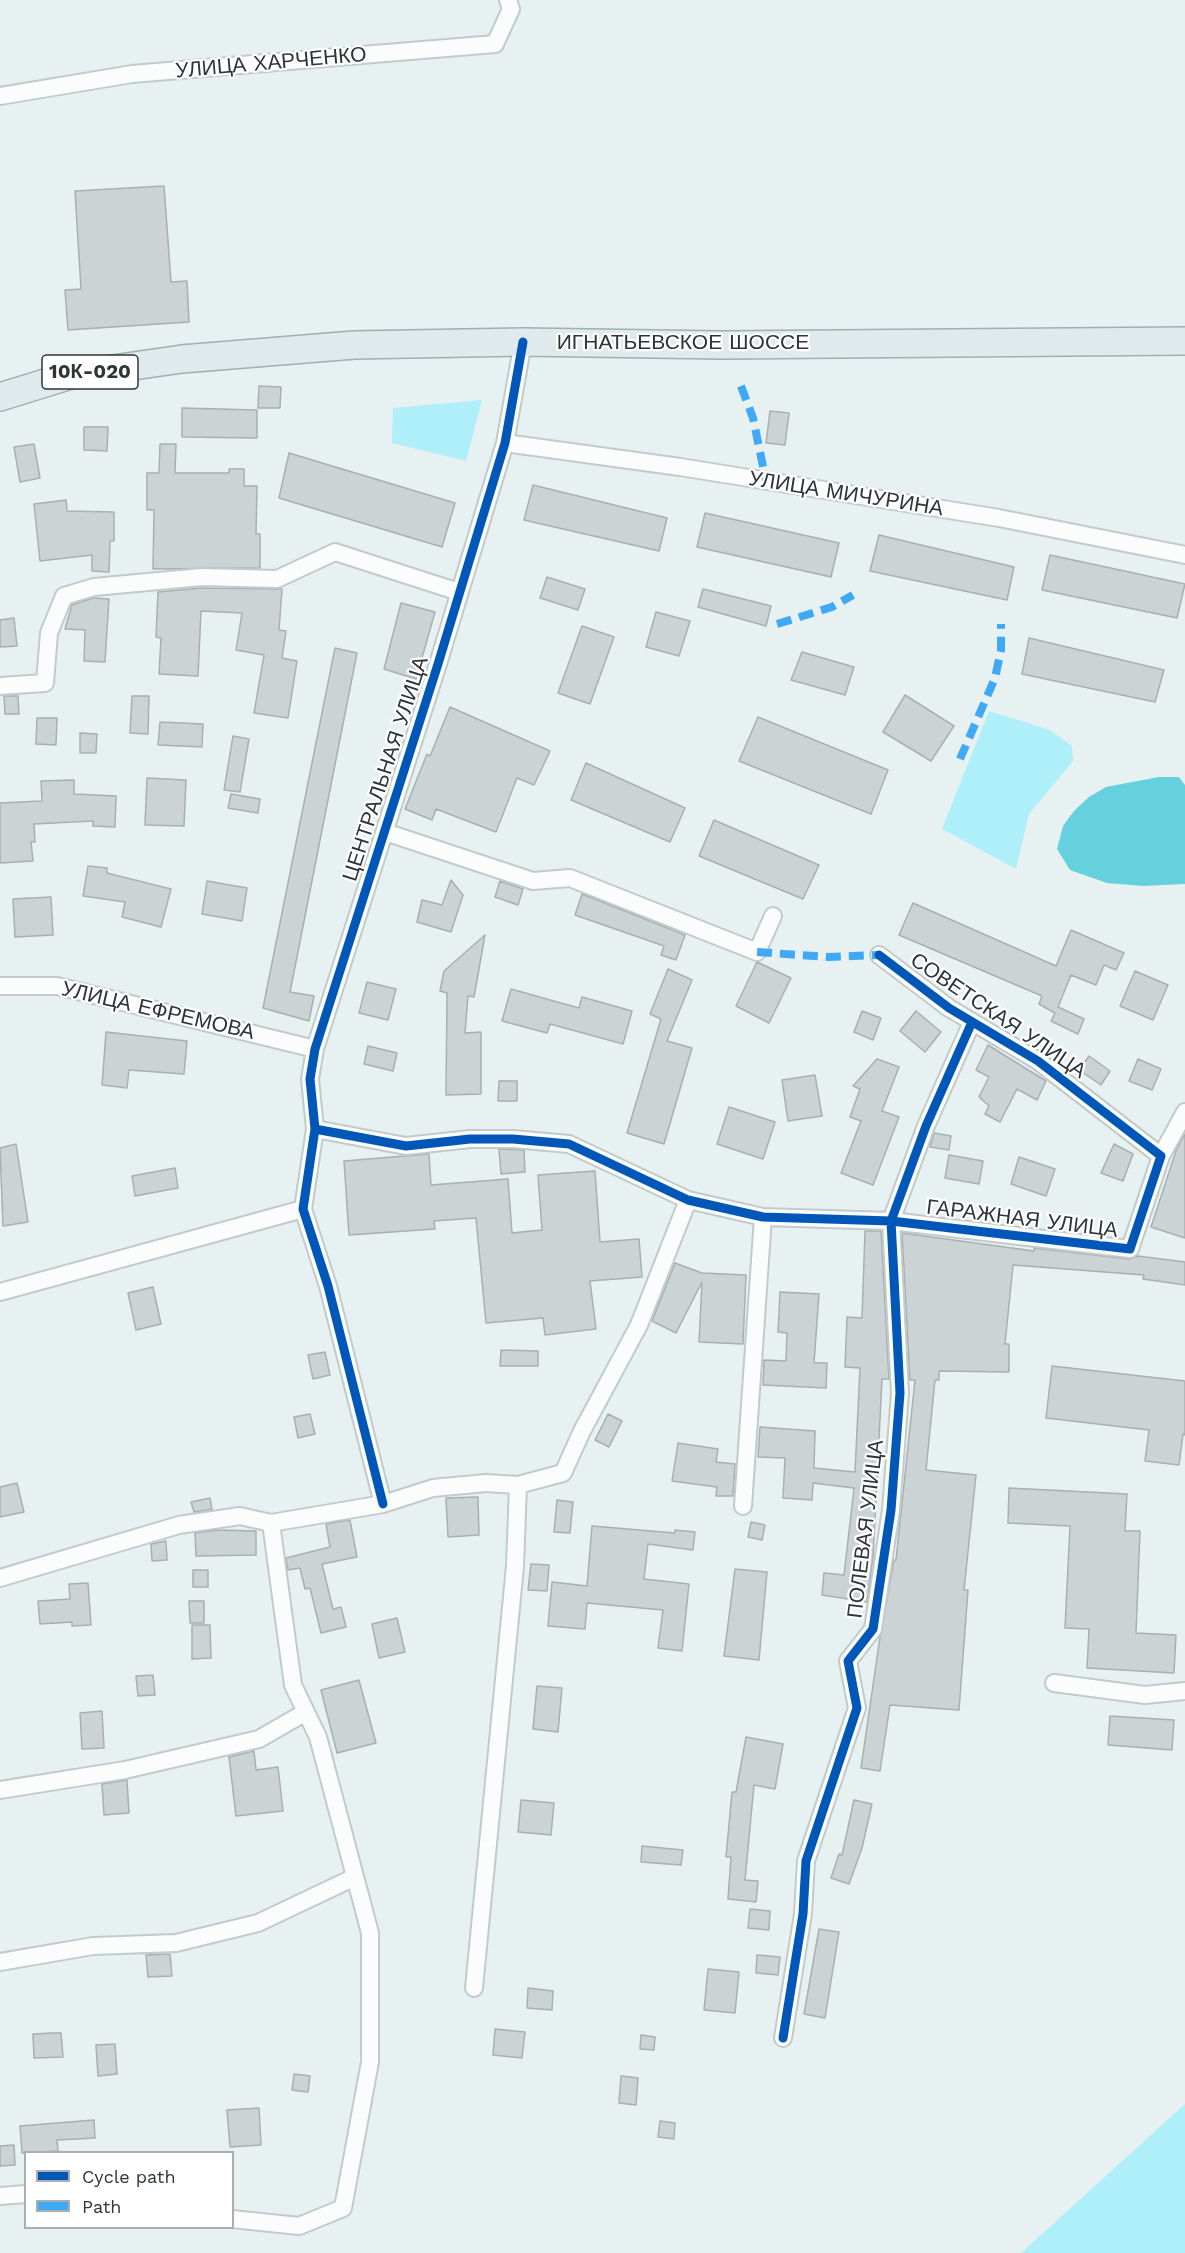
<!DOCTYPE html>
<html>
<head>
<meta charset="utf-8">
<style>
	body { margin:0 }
	#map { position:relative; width:1185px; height:2253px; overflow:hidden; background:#e7f1f2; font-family:"Work Sans",sans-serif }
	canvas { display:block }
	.legend { position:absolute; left:24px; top:2151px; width:210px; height:78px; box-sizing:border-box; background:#fff; border:2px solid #abaeaf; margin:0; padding:8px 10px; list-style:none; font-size:18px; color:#2e3536 }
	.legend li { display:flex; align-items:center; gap:12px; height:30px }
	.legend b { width:30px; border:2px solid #abaeaf }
</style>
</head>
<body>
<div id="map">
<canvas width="1185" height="2253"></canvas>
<ul class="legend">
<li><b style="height:8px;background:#0057b8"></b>Cycle path</li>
<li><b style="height:8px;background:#3fa9f5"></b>Path</li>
</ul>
</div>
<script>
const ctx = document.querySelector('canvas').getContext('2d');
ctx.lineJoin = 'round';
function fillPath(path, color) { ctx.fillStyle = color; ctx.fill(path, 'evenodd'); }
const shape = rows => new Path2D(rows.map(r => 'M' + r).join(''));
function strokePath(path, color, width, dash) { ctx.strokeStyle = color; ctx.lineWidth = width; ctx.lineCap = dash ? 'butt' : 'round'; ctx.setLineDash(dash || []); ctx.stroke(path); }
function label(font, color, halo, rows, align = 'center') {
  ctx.font = font + ' "Work Sans",sans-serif'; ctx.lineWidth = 4.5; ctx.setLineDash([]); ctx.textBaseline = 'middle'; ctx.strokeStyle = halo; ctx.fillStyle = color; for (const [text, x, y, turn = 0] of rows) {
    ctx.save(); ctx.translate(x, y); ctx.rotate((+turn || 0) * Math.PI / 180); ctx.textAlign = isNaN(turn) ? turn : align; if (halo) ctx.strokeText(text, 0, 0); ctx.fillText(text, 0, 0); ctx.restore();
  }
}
fillPath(shape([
	[482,400,466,461,392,443,393,408],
	[989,711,1050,730,1072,746,1073,761,1029,814,1016,869,942,829],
	[1185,2104,1185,2253,1021,2253]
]), '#aeeff9');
fillPath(shape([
	[1159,777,1179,777,1185,785,1185,884,1143,886,1107,883,1070,870,1057,849,1063,826,1074,811,1089,797,1106,787]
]), '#65d1de');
const building = shape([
	[164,186,171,282,187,281,189,322,68,330,65,290,81,289,75,191,164,186],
	[259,386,281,387,280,408,258,408,259,386],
	[182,408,257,410,257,438,182,437,182,408],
	[770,411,789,413,785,445,766,443,770,411],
	[84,427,108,427,107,451,84,450,84,427],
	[34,444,40,478,20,482,14,447,34,444],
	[160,444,176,444,175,473,229,473,229,469,244,469,244,486,257,486,256,534,260,534,260,568,153,569,154,510,147,510,147,473,159,473,160,444],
	[289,453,455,503,442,547,279,498,289,453],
	[533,485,667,518,659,551,524,520,533,485],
	[66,500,67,511,114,512,114,541,110,541,109,572,92,571,92,555,40,561,34,504,66,500],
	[705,513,839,543,831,577,697,547,705,513],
	[879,535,1014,567,1007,600,870,571,879,535],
	[1050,555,1185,584,1177,618,1042,590,1050,555],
	[547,577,585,589,578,610,540,598,547,577],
	[202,588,282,589,279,630,286,631,282,658,297,661,288,718,254,713,264,655,236,650,242,613,201,611,198,676,159,674,161,638,156,637,158,592,202,588],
	[703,589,771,606,766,626,698,607,703,589],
	[93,598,109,599,105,662,84,661,85,630,65,629,72,605,93,598],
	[401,603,435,612,416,679,384,669,401,603],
	[656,612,690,621,679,656,646,647,656,612],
	[14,618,17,646,0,647,0,620,14,618],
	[582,626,614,637,590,704,558,693,582,626],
	[1029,638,1164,670,1155,702,1022,674,1029,638],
	[335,648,357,653,290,992,314,996,309,1021,263,1008,335,648],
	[802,652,854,667,845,695,791,680,802,652],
	[905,695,954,726,931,761,883,732,905,695],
	[4,696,18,696,19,714,5,714,4,696],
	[132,696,149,696,148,734,130,733,132,696],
	[450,707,550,751,534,785,517,778,496,832,436,809,432,820,405,809,427,754,430,756,450,707],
	[758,717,888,770,871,814,739,761,758,717],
	[37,718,57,718,56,745,36,744,37,718],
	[160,722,203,724,202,747,158,745,160,722],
	[80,733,97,734,96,753,80,753,80,733],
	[233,736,249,739,240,792,224,790,233,736],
	[586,763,685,808,670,842,571,800,586,763],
	[147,778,186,780,184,826,145,825,147,778],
	[74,780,74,794,116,796,115,827,93,826,93,821,34,824,35,842,31,842,33,861,0,863,0,803,42,801,41,781,74,780],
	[231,794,260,799,258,813,228,808,231,794],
	[714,820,819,865,803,899,699,856,714,820],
	[88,866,107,868,107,873,171,889,161,927,122,917,125,902,83,896,88,866],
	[451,880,463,895,451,932,417,922,422,900,442,905,451,880],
	[207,881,247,888,242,921,202,914,207,881],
	[500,881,523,889,518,905,495,897,500,881],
	[582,894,685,935,676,960,661,955,664,946,575,915,582,894],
	[51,897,53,935,15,937,13,899,51,897],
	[913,903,1056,966,1071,930,1124,953,1116,970,1104,965,1096,985,1071,975,1058,1007,1084,1019,1078,1034,1051,1021,1055,1013,1039,1004,1042,996,899,935,913,903],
	[485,935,474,997,468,996,465,1033,481,1032,481,1094,446,1095,447,993,440,991,444,971,485,935],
	[757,962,791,978,769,1023,736,1006,757,962],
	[668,969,692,980,667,1041,692,1048,664,1144,627,1133,661,1019,650,1014,668,969],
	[1135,971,1168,985,1153,1020,1120,1006,1135,971],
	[367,982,396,989,388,1020,359,1013,367,982],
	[511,989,579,1008,582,997,632,1011,623,1044,550,1024,547,1033,502,1021,511,989],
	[862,1011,881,1018,873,1040,854,1032,862,1011],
	[916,1011,941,1032,925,1052,900,1031,916,1011],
	[106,1032,187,1041,184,1074,129,1070,127,1088,102,1085,106,1032],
	[988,1045,1046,1081,1037,1100,1017,1089,1000,1122,985,1114,989,1106,979,1097,989,1077,976,1070,988,1045],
	[368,1046,397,1053,393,1071,364,1064,368,1046],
	[1089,1056,1110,1071,1101,1085,1079,1070,1089,1056],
	[877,1059,899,1067,882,1111,899,1117,873,1185,841,1173,861,1121,850,1117,860,1089,853,1086,877,1059],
	[1138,1059,1161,1069,1152,1090,1129,1081,1138,1059],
	[815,1075,822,1116,788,1121,782,1080,815,1075],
	[499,1081,517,1081,517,1101,498,1101,499,1081],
	[729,1107,775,1122,763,1159,717,1144,729,1107],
	[934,1133,951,1136,949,1150,930,1147,934,1133],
	[1185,1134,1185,1238,1151,1227,1176,1151,1185,1134],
	[16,1144,28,1222,3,1226,0,1148,16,1144],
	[1114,1144,1133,1154,1123,1181,1101,1173,1114,1144],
	[499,1149,524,1150,525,1172,501,1174,499,1149],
	[429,1154,431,1185,508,1179,512,1233,542,1230,538,1175,595,1171,600,1242,639,1239,642,1277,590,1281,596,1329,545,1335,543,1318,486,1323,476,1218,434,1221,435,1229,349,1235,344,1161,429,1154],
	[949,1155,983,1161,979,1184,945,1178,949,1155],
	[1019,1157,1055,1169,1046,1196,1011,1184,1019,1157],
	[175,1168,178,1188,135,1196,132,1176,175,1168],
	[865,1231,881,1231,889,1379,882,1379,873,1558,867,1602,822,1595,824,1573,844,1575,854,1488,813,1483,812,1500,783,1498,785,1458,758,1457,760,1427,815,1431,814,1468,855,1472,860,1368,845,1367,847,1317,862,1318,865,1231],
	[902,1233,1034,1251,1034,1248,1129,1259,1138,1256,1185,1262,1185,1285,1143,1279,1144,1275,1013,1265,1005,1344,1009,1344,1009,1372,939,1371,939,1380,935,1380,926,1470,976,1475,964,1590,968,1590,959,1710,890,1705,880,1771,861,1768,880,1637,894,1560,896,1560,915,1380,910,1380,902,1233],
	[675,1263,702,1273,746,1275,743,1344,699,1342,702,1282,676,1333,652,1321,675,1263],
	[153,1287,161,1324,136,1330,128,1293,153,1287],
	[780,1292,819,1294,814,1363,827,1363,826,1388,763,1385,764,1360,786,1361,787,1333,778,1332,780,1292],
	[501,1350,538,1351,538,1366,500,1366,501,1350],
	[325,1352,330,1375,313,1379,308,1355,325,1352],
	[1052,1366,1185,1381,1185,1435,1183,1434,1179,1465,1145,1461,1149,1430,1046,1418,1052,1366],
	[310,1414,315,1434,298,1438,294,1417,310,1414],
	[608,1414,622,1421,609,1447,595,1440,608,1414],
	[678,1443,718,1449,716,1462,735,1464,733,1496,716,1496,717,1487,672,1481,678,1443],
	[17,1483,24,1512,0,1517,0,1487,17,1483],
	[1009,1488,1127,1494,1125,1531,1140,1531,1136,1633,1176,1635,1174,1673,1087,1668,1089,1629,1065,1628,1070,1526,1008,1523,1009,1488],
	[478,1497,479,1535,448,1537,446,1498,478,1497],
	[210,1498,212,1509,194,1512,191,1502,210,1498],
	[557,1500,573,1502,570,1533,554,1532,557,1500],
	[350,1520,357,1557,322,1564,333,1609,341,1607,346,1627,321,1633,310,1588,305,1589,300,1568,288,1570,286,1558,330,1547,326,1524,350,1520],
	[751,1522,765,1525,762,1540,748,1537,751,1522],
	[592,1526,675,1533,675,1530,695,1532,693,1550,648,1544,644,1579,689,1584,682,1651,658,1648,663,1610,587,1603,585,1629,548,1626,552,1582,587,1586,592,1526],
	[217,1530,256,1531,256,1555,196,1556,195,1533,217,1530],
	[166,1541,167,1560,152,1561,151,1544,166,1541],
	[531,1564,549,1565,547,1591,528,1590,531,1564],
	[735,1569,767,1572,759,1660,724,1656,735,1569],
	[193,1570,208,1570,208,1587,193,1587,193,1570],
	[88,1583,91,1625,72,1626,72,1622,40,1624,38,1601,70,1599,69,1584,88,1583],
	[189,1601,204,1601,204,1623,190,1623,189,1601],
	[397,1618,405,1652,379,1658,372,1624,397,1618],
	[192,1625,210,1625,211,1658,192,1659,192,1625],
	[153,1675,155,1695,138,1696,136,1676,153,1675],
	[359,1680,376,1743,337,1753,321,1690,359,1680],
	[537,1686,562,1688,558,1732,533,1729,537,1686],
	[102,1711,104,1748,82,1749,80,1713,102,1711],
	[1110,1716,1174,1720,1172,1750,1108,1745,1110,1716],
	[746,1737,783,1744,775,1789,754,1785,745,1880,758,1881,756,1902,728,1899,731,1857,726,1857,732,1792,736,1792,746,1737],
	[254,1751,256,1770,278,1767,283,1811,236,1816,229,1757,254,1751],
	[127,1780,129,1813,104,1815,102,1784,127,1780],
	[521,1800,554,1803,551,1835,518,1832,521,1800],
	[854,1800,872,1804,862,1848,849,1884,831,1878,839,1854,842,1855,854,1800],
	[642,1846,683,1850,681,1865,641,1862,642,1846],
	[750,1909,770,1911,769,1930,748,1928,750,1909],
	[819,1929,839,1932,825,2018,804,2014,819,1929],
	[170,1954,172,1976,148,1977,146,1955,170,1954],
	[757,1955,780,1957,778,1975,756,1973,757,1955],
	[708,1969,739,1972,735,2013,704,2010,708,1969],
	[528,1988,553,1991,552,2010,527,2008,528,1988],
	[495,2029,525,2032,522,2058,493,2055,495,2029],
	[52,2033,61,2033,63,2057,34,2058,33,2034,52,2033],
	[641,2035,655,2037,654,2050,640,2049,641,2035],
	[115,2044,117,2074,98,2076,96,2045,115,2044],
	[294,2074,310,2076,308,2092,292,2090,294,2074],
	[621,2076,638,2078,636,2105,619,2103,621,2076],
	[259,2108,261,2145,230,2147,227,2110,259,2108],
	[94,2120,95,2138,57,2140,58,2151,22,2153,20,2126,94,2120],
	[660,2121,675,2123,674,2139,658,2137,660,2121],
	[14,2145,15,2165,0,2166,0,2146,14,2145]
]);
fillPath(building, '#cbd3d4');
strokePath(building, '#a8b0b1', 1.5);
const minor = shape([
	[0,96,132,74,495,44,511,9,508,0],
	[505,443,680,467,999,518,1185,555],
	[0,686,45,683,49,633,64,596,94,587,202,577,277,579,335,552,459,592],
	[385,832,533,881,570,878,757,952,773,916],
	[0,986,57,986,315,1049],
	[315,1129,406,1146,470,1139,513,1139,569,1144,688,1200,763,1217,891,1221,1130,1249,1161,1156,1038,1061,949,1008,879,955],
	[1161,1156,1185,1112],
	[0,1292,303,1209],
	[383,1504,328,1286,303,1209,315,1129,310,1079,315,1049,438,664,505,443,523,342],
	[743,1506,763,1217],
	[0,1578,179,1525,240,1516,271,1523,383,1504,433,1488,486,1483,518,1485],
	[1054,1683,1145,1695,1185,1691],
	[0,1790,125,1770,259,1739,306,1712],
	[0,1962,93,1946,176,1943,258,1923,355,1877],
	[474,1988,515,1566,518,1485,563,1473,582,1431,639,1325,688,1200],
	[783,2038,803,1914,806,1861,857,1708,848,1661,873,1629,891,1510,900,1393,891,1221,926,1126,972,1022],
	[0,2196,26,2194],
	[232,2219,299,2226,343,2208,370,2062,370,1933,318,1737,293,1685,271,1523]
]);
const primary = shape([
	[0,397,71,375,182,359,354,345,523,342,722,345,1185,341]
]);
strokePath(minor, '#c2cacc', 20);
strokePath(primary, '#9db0b2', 30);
strokePath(minor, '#fbfdfd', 16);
strokePath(primary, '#e0e9eb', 27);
strokePath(shape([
	[741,386,753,418,766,481],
	[777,624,832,607,853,595],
	[960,759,995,678,1001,650,1001,624],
	[757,952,828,957,879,955]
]), '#3fa9f5', 8, [15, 8]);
strokePath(shape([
	[315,1129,406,1146,470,1139,513,1139,569,1144,688,1200,763,1217,891,1221,1130,1249,1161,1156,1038,1061,949,1008,879,955],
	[383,1504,328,1286,303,1209,315,1129,310,1079,315,1049,438,664,505,443,523,342],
	[783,2038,803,1914,806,1861,857,1708,848,1661,873,1629,891,1510,900,1393,891,1221,926,1126,972,1022]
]), '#0057b8', 9);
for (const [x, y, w] of [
	[90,372,96]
]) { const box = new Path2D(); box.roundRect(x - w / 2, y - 17, w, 34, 4.5); ctx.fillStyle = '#fff'; ctx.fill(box); strokePath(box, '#2e3536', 1.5); }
label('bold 20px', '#2e3536', null, [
	["10К-020",90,372]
]);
label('21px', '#2e3536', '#fff', [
	["УЛИЦА ХАРЧЕНКО",271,63,-5],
	["ИГНАТЬЕВСКОЕ ШОССЕ",683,343],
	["УЛИЦА МИЧУРИНА",846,494,9],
	["ЦЕНТРАЛЬНАЯ УЛИЦА",386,769,-72],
	["УЛИЦА ЕФРЕМОВА",158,1011,13],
	["СОВЕТСКАЯ УЛИЦА",998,1016,34],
	["ГАРАЖНАЯ УЛИЦА",1022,1219,7],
	["ПОЛЕВАЯ УЛИЦА",866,1529,-83]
]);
</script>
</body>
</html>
